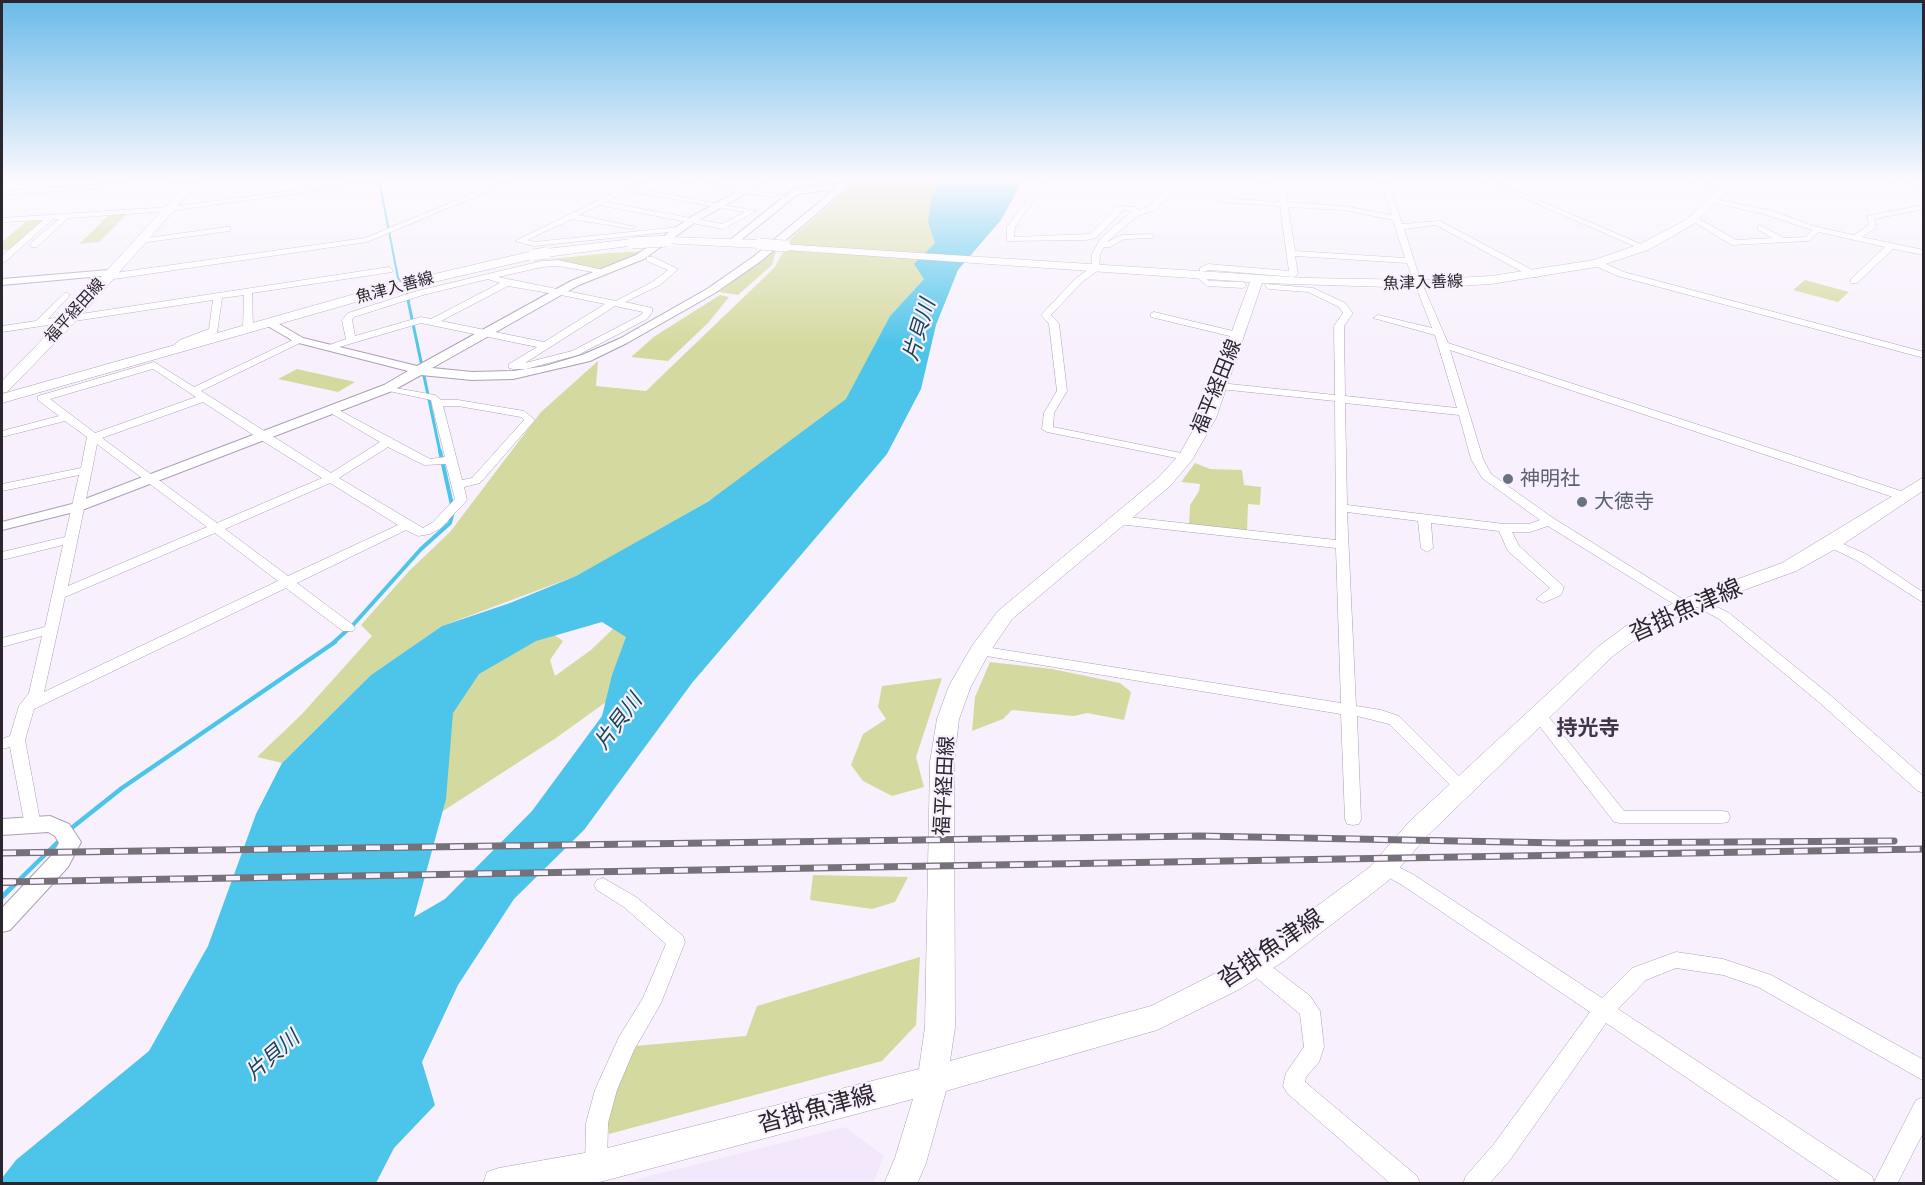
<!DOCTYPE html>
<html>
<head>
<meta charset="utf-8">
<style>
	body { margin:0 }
	#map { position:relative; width:1925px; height:1185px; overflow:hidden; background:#f8f1fd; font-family:"PT Sans",sans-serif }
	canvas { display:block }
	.frame { position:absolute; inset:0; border:3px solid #2b262d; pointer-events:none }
</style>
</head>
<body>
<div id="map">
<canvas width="1925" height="1185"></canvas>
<div class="frame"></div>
</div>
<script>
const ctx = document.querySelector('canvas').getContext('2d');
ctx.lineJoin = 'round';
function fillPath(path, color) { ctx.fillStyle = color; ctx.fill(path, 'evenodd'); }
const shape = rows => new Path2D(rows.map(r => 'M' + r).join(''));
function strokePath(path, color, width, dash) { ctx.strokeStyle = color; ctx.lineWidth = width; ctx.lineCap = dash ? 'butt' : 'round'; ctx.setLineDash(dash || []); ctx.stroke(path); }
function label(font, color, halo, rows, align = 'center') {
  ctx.font = font + ' "PT Sans","Noto Sans JP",sans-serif'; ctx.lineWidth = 4.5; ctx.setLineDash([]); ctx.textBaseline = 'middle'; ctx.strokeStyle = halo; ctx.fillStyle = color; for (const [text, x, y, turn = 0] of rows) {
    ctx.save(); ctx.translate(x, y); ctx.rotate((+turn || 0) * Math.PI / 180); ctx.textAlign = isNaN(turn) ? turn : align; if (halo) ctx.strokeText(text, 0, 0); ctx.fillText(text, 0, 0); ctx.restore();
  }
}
fillPath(shape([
	[845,1127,884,1156,873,1183,621,1183]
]), '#f3e7fc');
fillPath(shape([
	[859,180,942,180,932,195,935,243,924,279,890,316,847,399,714,498,603,561,576,576,442,626,371,675,282,763,257,757,302,714,372,636,361,625,409,571,450,532,541,412,598,361,596,386,646,391,774,268,792,237],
	[128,213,99,242,79,244,110,214],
	[48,218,12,249,2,250,2,242,28,220],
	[777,248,772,265,738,295,719,292],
	[649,251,604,271,544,260,607,253],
	[1805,280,1849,292,1838,302,1793,290],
	[720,295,729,297,708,323,668,361,631,357,655,336],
	[297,369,355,382,338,392,278,379],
	[1195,463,1210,469,1242,470,1244,485,1261,487,1260,505,1248,504,1247,531,1189,525,1190,505,1199,491,1200,484,1181,482],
	[655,616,620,692,556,738,426,822,454,667,545,628,563,641,550,660,555,676,591,650,624,618],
	[990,662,1052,669,1120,683,1131,692,1124,720,1087,713,1074,716,1012,710,1003,719,972,731,975,697],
	[942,678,916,757,924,787,892,796,863,781,851,765,863,734,886,719,878,707,882,686],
	[813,875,908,877,895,902,872,909,810,900],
	[920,957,916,1025,882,1061,609,1134,608,1124,614,1096,635,1046,746,1036,757,1006]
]), '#d4da9f');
fillPath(shape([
	[942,180,1023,180,1001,220,958,270,936,325,921,389,887,454,692,683,584,830,514,899,458,985,422,1062,435,1105,394,1148,376,1183,2,1184,2,1178,16,1160,149,1051,208,946,256,814,282,763,371,675,442,626,510,603,576,576,709,501,846,399,890,316,924,279,914,264,935,243,928,222,932,195],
	[602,622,626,637,612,675,602,716,532,811,445,899,414,917,446,799,453,713,479,674,536,641]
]), '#4dc4ea');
strokePath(shape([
	[379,180,398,278,406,288,409,301]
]), '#4dc4ea', 2);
strokePath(shape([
	[408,300,440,452]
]), '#4dc4ea', 3);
strokePath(shape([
	[440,451,452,505],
	[333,643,353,625,421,549,450,523,453,512]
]), '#4dc4ea', 4);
strokePath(shape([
	[69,830,122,788,335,642],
	[16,883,60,840]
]), '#4dc4ea', 4.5);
strokePath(shape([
	[2,897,17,882]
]), '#4dc4ea', 5);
const minor = shape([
	[158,180,194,180,191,182,2,195,2,191,158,180],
	[372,180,378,182,169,211,68,218,37,247,31,247,31,243,59,219,53,219,5,262,2,262,2,256,43,220,2,222,2,218,169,207,372,180],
	[506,180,515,180,367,242,107,280,103,277,107,274,365,238,506,180],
	[640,180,649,180,635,188,756,211,723,229,599,205,579,215,636,227,632,229,572,219,527,240,534,242,679,227,683,229,679,231,534,246,515,241,640,180],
	[628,191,745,212,722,224,606,202,628,191],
	[674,180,692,180,744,188,758,180,767,180,752,190,790,197,786,199,744,193,674,180],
	[1041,180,1048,180,1015,227,1014,237,1090,234,1118,206,1134,207,1139,210,1149,206,1172,182,1191,180,1178,186,1155,210,1137,216,1107,242,1122,235,1150,234,1154,236,1153,238,1124,239,1110,247,1104,247,1100,254,1099,270,1082,282,1051,315,1059,324,1067,391,1054,413,1053,427,1186,454,1192,457,1190,459,1186,460,1047,432,1042,429,1044,413,1057,391,1049,324,1041,315,1076,278,1092,267,1092,254,1101,238,1132,211,1123,210,1096,238,1086,240,1007,241,1007,227,1041,180],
	[1250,180,1284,180,1287,202,1344,206,1392,215,1380,180,1388,180,1402,224,1440,221,1538,273,1538,277,1532,277,1436,225,1404,229,1420,279,1448,343,1907,493,1909,496,1907,499,1899,499,1450,350,1483,459,1491,474,1553,518,1692,605,1685,609,1680,608,1548,526,1530,532,1512,532,1519,546,1564,587,1561,595,1543,603,1536,599,1550,588,1508,551,1499,531,1431,523,1433,548,1427,552,1421,548,1418,521,1347,512,1356,706,1381,710,1399,716,1471,788,1469,792,1463,794,1457,792,1389,724,1357,716,1361,819,1359,824,1353,825,1347,824,1345,819,1341,714,974,654,972,651,974,648,979,646,1341,703,1336,548,1118,524,1112,520,1118,516,1336,540,1335,401,1220,389,1215,386,1220,383,1335,395,1334,326,1343,313,1339,307,1308,292,1269,289,1265,286,1266,284,1313,288,1345,303,1351,311,1353,313,1344,326,1345,396,1457,408,1435,335,1373,318,1378,315,1432,328,1407,263,1295,256,1298,274,1294,277,1210,270,1200,272,1200,268,1208,264,1289,271,1280,206,1222,202,1218,200,1222,198,1279,202,1277,184,1250,180],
	[1288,207,1344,210,1393,220,1405,258,1295,251,1288,207],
	[1345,403,1459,415,1471,459,1482,478,1540,520,1529,524,1504,524,1347,505,1345,403],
	[1482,180,1491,180,1648,247,1641,249,1482,180],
	[1682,180,1695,180,1728,189,1724,191,1682,180],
	[1886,180,1898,180,1924,187,1924,191,1886,180],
	[1709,198,1769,210,1817,227,1854,235,1869,225,1867,216,1924,205,1924,209,1874,219,1876,228,1862,237,1924,250,1924,255,1893,249,1857,283,1851,283,1851,279,1885,247,1819,232,1808,241,1732,245,1689,219,1696,217,1736,240,1773,238,1758,230,1758,226,1761,226,1784,238,1806,237,1812,230,1764,214,1709,202,1709,198],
	[227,227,230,227,230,231,140,243,136,241,140,239,227,227],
	[647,257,653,257,678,269,660,285,625,302,652,308,652,312,647,319,578,355,526,369,513,369,509,368,509,364,537,347,421,323,329,350,321,348,346,339,342,320,348,313,417,291,542,261,558,260,608,271,604,274,558,266,542,267,498,277,616,301,654,281,668,270,647,261,647,257],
	[488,279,500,283,431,319,421,317,355,336,352,320,354,317,423,295,488,279],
	[508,286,561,295,605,304,544,342,441,321,508,286],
	[615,306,643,312,641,315,572,351,525,363,615,306],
	[1593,261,1599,261,1624,272,1924,352,1924,358,1618,276,1593,265,1593,261],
	[389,267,393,270,392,272,252,293,253,329,248,332,243,329,244,295,222,298,217,333,186,344,172,354,167,351,180,340,209,329,213,300,2,332,2,326,36,321,66,292,70,295,48,319,389,267],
	[1202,275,1209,281,1243,282,1247,285,1243,288,1207,286,1198,278,1202,275],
	[1154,312,1241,333,1243,335,1238,338,1151,317,1151,313,1154,312],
	[299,337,304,340,302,342,201,391,331,473,380,442,329,412,329,408,333,407,430,459,445,457,431,400,384,390,384,386,435,395,441,400,458,400,524,411,535,420,480,483,464,487,467,500,441,528,430,534,418,536,406,530,297,583,353,625,355,628,353,631,343,631,286,588,34,709,25,740,41,826,38,831,32,833,26,831,10,747,2,749,2,739,10,736,19,706,29,693,42,636,2,647,2,638,45,627,63,545,2,560,2,552,65,537,79,475,2,491,2,484,81,468,87,437,65,421,2,437,2,431,59,416,38,400,38,396,154,362,194,387,299,337],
	[153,369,196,397,95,433,50,399,153,369],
	[203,402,258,438,322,478,217,523,102,438,203,402],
	[443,406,458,406,521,417,524,420,472,478,462,480,443,406],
	[97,444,207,527,68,586,92,470,97,444],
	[388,447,424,465,446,464,455,499,433,522,423,528,339,478,388,447],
	[330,483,398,525,288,576,225,529,330,483],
	[215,533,278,581,44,692,65,597,215,533],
	[1832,539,1866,554,1924,593,1924,603,1856,560,1827,546,1826,543,1827,540,1832,539],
	[1697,597,1729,613,1830,695,1924,777,1924,793,1918,791,1820,703,1719,619,1692,604,1690,601,1692,598,1697,597],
	[1539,710,1544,711,1624,811,1722,811,1728,812,1730,817,1728,822,1722,823,1620,823,1614,822,1534,719,1531,715,1534,711,1539,710],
	[1385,860,1414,875,1602,998,1632,968,1676,952,1723,959,1771,975,1924,1060,1924,1081,1758,987,1723,975,1676,968,1646,980,1618,1009,1872,1176,1874,1182,1916,1100,1924,1097,1924,1131,1897,1184,1843,1184,1606,1023,1510,1160,1489,1184,1463,1184,1466,1176,1494,1144,1590,1012,1402,885,1379,872,1376,867,1379,862,1385,860],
	[603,878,636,897,683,936,685,942,661,1003,634,1050,617,1090,608,1123,607,1167,604,1175,596,1178,588,1175,585,1167,586,1123,595,1090,619,1037,643,998,666,944,624,907,597,890,594,885,597,880,603,878],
	[1255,957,1262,959,1310,996,1320,1011,1324,1047,1319,1062,1306,1077,1305,1082,1417,1176,1420,1184,1391,1184,1287,1093,1283,1086,1286,1073,1304,1047,1300,1014,1248,971,1245,965,1248,959,1255,957]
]);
const tertiary = shape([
	[847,180,856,180,761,261,715,293,627,343,590,361,513,379,472,380,421,375,392,391,82,510,2,530,2,522,72,504,384,385,408,371,295,342,266,325,266,321,274,321,303,338,417,366,571,281,636,255,691,217,741,189,747,189,747,193,697,221,644,259,579,285,432,368,472,372,513,371,545,366,582,355,619,339,707,289,753,257,835,189,798,194,736,244,730,244,730,240,792,190,825,183,841,184,847,180],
	[109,270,114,273,113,275,2,285,2,279,109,270],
	[50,816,69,824,81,842,68,867,10,930,2,932,2,908,52,855,59,843,55,836,48,832,2,835,2,819,50,816]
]);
const secondary = shape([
	[190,180,201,180,77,320,7,392,2,393,2,381,67,314,190,180],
	[1728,180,1739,180,1694,224,1648,250,1596,267,1491,284,1420,288,1262,283,1216,418,1192,460,1170,486,1012,619,989,653,971,686,959,719,954,762,955,1027,950,1061,1151,1006,1220,971,1264,945,1370,867,1409,822,1599,646,1626,626,1678,601,1782,563,1924,477,1924,490,1839,547,1796,571,1692,609,1640,636,1613,656,1427,836,1388,881,1284,961,1240,989,1157,1030,946,1091,926,1163,917,1184,884,1184,895,1158,913,1099,596,1183,483,1184,487,1172,499,1168,596,1151,919,1069,925,1027,930,762,937,719,949,686,972,646,998,611,1158,478,1179,455,1200,418,1250,282,785,250,781,248,781,244,1306,278,1420,280,1491,276,1594,260,1640,244,1686,220,1728,180],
	[667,237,760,240,766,244,760,248,663,243,663,239,667,237],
	[632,239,638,243,636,245,546,257,540,253,546,249,632,239],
	[533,251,539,255,537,258,391,292,2,403,2,394,383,286,533,251]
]);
strokePath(minor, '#aba0b3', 1);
strokePath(tertiary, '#aba0b3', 2);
strokePath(secondary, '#aba0b3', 1);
fillPath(minor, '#fff');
fillPath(tertiary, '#fff');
fillPath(secondary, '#fff');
const railFar1 = shape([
	[2,853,1200,836,1561,843,1894,841],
	[2,882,1924,849]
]);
const rail = shape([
	[2,882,14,882]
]);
strokePath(railFar1, '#767079', 7);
strokePath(rail, '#767079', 8);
strokePath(railFar1, '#f8f1fd', 4.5, [14]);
strokePath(rail, '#f8f1fd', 5, [16]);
const secondaryBridge = shape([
	[632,243,667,241],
	[760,244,785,246],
	[533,255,546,253]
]);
strokePath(secondaryBridge, '#aba0b3', 12, []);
strokePath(secondaryBridge, '#fff', 11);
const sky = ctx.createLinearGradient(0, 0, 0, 346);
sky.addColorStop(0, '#6abae9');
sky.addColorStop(0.52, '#fcf9fe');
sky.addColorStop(1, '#fcf9fe00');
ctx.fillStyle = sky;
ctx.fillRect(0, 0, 1925, 346);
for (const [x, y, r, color] of [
	[1508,479,6,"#6b7280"],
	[1582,502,6,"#6b7280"]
]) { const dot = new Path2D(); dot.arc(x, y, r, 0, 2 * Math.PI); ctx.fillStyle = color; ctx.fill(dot); strokePath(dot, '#f8f1fd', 2); }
label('16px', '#2b262d', '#f8f1fd', [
	["魚津入善線",1423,283,-2],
	["魚津入善線",395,288,-15],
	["福平経田線",75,311,-48]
]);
label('20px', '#2b262d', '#f8f1fd', [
	["福平経田線",1217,387,-68],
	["福平経田線",945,786,-87]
]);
label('20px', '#5b616d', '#f8f1fd', [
	["神明社",1520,479],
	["大徳寺",1594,502]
], 'left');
label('italic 21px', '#134656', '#f8f1fd', [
	["片貝川",920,330,-73],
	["片貝川",619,722,-53],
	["片貝川",273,1056,-41]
]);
label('bold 21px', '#403746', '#f8f1fd', [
	["持光寺",1588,729]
]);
label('24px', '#2b262d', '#f8f1fd', [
	["沓掛魚津線",1686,611,-24],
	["沓掛魚津線",1271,949,-34],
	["沓掛魚津線",817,1110,-15]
]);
</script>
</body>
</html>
